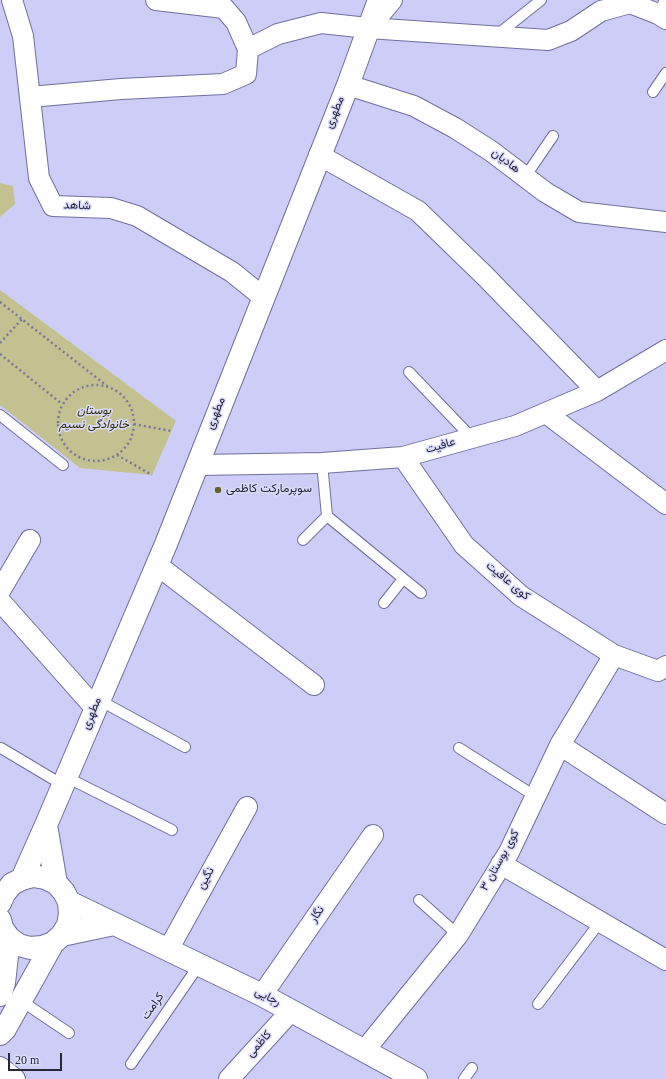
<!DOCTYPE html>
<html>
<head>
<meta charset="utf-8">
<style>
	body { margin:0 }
	#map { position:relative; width:666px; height:1079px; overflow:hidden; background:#cdcdf7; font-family:Georgia,serif }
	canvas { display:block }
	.scale { position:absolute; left:8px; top:1053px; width:54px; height:18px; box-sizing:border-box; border:2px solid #28273b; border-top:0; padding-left:5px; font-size:12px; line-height:14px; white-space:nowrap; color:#28273b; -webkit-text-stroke:3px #dbdbfb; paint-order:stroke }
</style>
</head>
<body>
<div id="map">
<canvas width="666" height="1079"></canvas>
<div class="scale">20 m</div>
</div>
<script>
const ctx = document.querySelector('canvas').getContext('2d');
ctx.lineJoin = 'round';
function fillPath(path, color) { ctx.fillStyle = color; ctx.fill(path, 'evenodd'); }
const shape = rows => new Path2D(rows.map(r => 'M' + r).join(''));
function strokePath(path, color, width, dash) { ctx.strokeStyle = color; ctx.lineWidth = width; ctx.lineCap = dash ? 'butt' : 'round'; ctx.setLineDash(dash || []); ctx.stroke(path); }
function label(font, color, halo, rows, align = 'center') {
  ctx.font = font + ' Georgia,Vazirmatn,serif'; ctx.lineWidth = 3; ctx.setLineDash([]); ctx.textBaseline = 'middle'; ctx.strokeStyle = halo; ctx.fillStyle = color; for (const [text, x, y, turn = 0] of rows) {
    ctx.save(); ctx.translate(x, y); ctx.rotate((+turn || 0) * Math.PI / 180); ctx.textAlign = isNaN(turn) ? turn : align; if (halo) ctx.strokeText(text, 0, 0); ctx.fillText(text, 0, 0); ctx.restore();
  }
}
fillPath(shape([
	[0,183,13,186,15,204,0,217],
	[0,290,176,421,152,475,80,468,0,405]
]), '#c4c190');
const service = shape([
	[658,14,665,0],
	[497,35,541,0],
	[653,92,666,73],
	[525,177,553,136],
	[409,372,472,438],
	[0,415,63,465],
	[322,463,327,516,421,593],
	[303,540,327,516],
	[384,603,403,579],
	[99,700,185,747],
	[1,748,63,785],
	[459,748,535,796],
	[66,777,172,830],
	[419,900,458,935],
	[20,1000,69,1033],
	[538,1004,600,922],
	[131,1064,199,965],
	[464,1079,472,1068]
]);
const minor = shape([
	[12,0,23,36,39,178,53,206,111,208,137,216,232,272,263,297],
	[372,24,392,0],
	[248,49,278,34,321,23,368,28,548,40,571,31,601,11,630,3,658,14,666,19],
	[348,85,414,106,455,128,491,151,545,192,579,212,666,222],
	[30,97,121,89,223,84,246,74,248,49,236,22,224,8,156,0],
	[319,155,418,211,485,276,597,391],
	[546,413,666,504],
	[403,457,464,545,521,596,614,655,658,671,666,666],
	[197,465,322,463,403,457,515,426,597,391,666,350],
	[157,565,314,685],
	[0,591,30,540],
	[0,601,96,709],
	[560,745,666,814],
	[501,864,666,960],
	[168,950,247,807],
	[262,995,373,835],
	[364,1051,458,935,509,852,560,745,614,655],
	[0,1067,15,1079],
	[229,1079,291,1011]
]);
const tertiary = shape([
	[46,825,56,883],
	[22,879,46,825,166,544,348,85,379,0],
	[69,902,262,995,416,1079],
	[0,903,4,894,12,884,22,879,33,876,45,878,56,883,64,892,69,902,70,914,68,925,62,935,53,943,42,947,30,948,19,945,9,938,2,928,0,920],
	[62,935,114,924],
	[0,995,4,983,9,938],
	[0,1034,5,1029,53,943]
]);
strokePath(service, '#716f9e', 12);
strokePath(minor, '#716f9e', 22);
strokePath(tertiary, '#716f9e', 24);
strokePath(shape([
	[0,302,107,386],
	[0,343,22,319],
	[0,354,62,404],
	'58 423a38 38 0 1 1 76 0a38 38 0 1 1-76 0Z',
	[134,424,171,431],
	[117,455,152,475]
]), '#7a7998', 2.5, [2, 3]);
strokePath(service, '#fff', 10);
strokePath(minor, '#fff', 20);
strokePath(tertiary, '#fff', 22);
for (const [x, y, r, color] of [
	[218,490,4,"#676330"]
]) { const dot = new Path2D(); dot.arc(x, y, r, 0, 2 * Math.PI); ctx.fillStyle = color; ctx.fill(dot); strokePath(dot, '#dbdbfb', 1.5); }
label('12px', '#28273b', '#dbdbfb', [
	["مطهری",336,113,-68],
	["هادیان",505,162,37],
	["شاهد",77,207,2],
	["مطهری",217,414,-68],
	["عافیت",441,447,-16],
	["کوی عافیت",507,582,40],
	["مطهری",93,714,-67],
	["کوی بوستان ۳",501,861,-61],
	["نگین",207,879,-61],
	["نگار",318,915,-55],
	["رجایی",267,998,27],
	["کرامت",154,1007,-55],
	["کاظمی",260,1045,-48]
]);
label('italic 12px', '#2e2b04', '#dbdbfb', [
	["بوستان",94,412],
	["خانوادگی نسیم",94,426]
]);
label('12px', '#28273b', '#dbdbfb', [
	["سوپرمارکت کاظمی",226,490]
], 'left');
</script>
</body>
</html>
